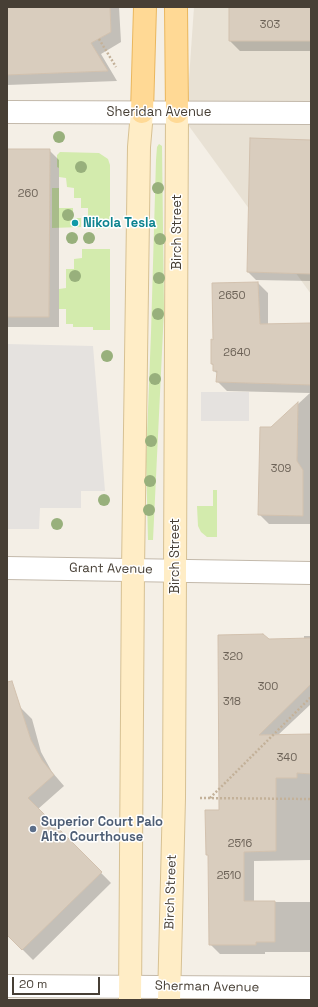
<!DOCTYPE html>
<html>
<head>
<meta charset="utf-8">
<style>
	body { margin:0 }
	#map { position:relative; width:318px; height:1007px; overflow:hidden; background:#f4efe6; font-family:"Space Grotesk",sans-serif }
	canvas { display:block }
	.frame { position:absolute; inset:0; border:8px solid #473f35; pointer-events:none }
	.scale { position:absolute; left:12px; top:977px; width:88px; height:18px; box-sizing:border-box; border:2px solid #473f35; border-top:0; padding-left:5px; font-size:12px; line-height:14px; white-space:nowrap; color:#473f35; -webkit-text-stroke:3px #fff; paint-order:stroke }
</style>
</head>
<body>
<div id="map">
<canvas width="318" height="1007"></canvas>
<div class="frame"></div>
<div class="scale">20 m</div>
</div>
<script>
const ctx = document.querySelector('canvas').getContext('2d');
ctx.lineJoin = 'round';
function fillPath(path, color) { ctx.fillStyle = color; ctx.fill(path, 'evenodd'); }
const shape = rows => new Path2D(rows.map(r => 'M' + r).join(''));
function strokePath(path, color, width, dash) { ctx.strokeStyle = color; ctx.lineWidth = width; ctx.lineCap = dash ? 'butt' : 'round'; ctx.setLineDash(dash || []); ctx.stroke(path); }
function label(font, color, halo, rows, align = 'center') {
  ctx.font = font + ' "Space Grotesk",sans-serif'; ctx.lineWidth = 3; ctx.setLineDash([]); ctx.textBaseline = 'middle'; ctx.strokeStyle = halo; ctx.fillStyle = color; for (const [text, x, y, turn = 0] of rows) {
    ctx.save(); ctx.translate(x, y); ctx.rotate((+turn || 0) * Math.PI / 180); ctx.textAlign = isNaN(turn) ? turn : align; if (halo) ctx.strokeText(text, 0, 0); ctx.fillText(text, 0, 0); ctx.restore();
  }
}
fillPath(shape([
	[194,7,311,7,311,294,186,122]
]), '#e8e1d4');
fillPath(shape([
	[159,144,162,146,164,310,153,540,148,540,146,461,151,333,156,160,157,147],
	[60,152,99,153,108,159,110,165,110,228,96,229,96,219,88,218,88,208,81,208,81,198,74,198,74,188,67,187,66,178,59,177,59,168,57,167,57,155],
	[52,188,59,188,59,208,73,208,73,218,81,218,81,227,52,228],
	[82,249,110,249,110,330,93,330,93,327,73,327,73,324,66,324,66,309,59,309,59,289,66,288,66,269,74,269,74,259,82,258],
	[213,490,217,490,217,537,207,537,201,532,198,526,197,506,213,506]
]), '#d3ebad');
fillPath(shape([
	[7,344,93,346,105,491,81,491,81,508,40,508,39,529,7,529],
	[201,392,249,392,249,421,201,421]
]), '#e5e2df');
fillPath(shape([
	[7,7,119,7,121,42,101,54,117,81,7,85],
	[230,7,311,7,311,51,240,51,230,41],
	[311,141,311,281,256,280,248,272],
	[7,150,49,150,59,160,59,327,7,327],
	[258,283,268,293,268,324,311,324,311,524,269,524,259,514,272,428,310,393,227,391,217,381,218,374,214,371,214,367,212,364,212,341,214,341],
	[304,636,311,636,311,704,278,735,311,735,311,860,254,861,254,902,311,902,311,952,265,952,265,954,220,954,210,944,209,856,207,854,269,640,304,639],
	[21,708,32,719,41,752,52,772,64,786,38,809,111,883,33,960,7,934,7,713]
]), '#0003');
const building = shape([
	[7,7,110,7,111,32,91,43,108,71,7,75,7,7],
	[229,7,311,7,311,41,229,41,229,7],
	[250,138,311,140,311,274,247,272,250,138],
	[7,149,50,149,49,317,7,317,7,149],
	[258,282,260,324,311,323,311,385,216,382,217,371,213,371,213,364,211,364,211,339,213,340,212,283,258,282],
	[298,402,297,461,303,470,303,516,258,515,260,427,271,427,298,402],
	[263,634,269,639,311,638,311,684,259,735,311,734,311,774,297,773,297,778,276,778,276,851,244,852,244,901,275,901,275,942,256,942,256,945,209,945,208,855,206,855,205,810,219,810,218,635,263,634],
	[12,681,31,740,42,760,54,775,28,798,102,872,22,950,7,935,7,682,12,681]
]);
fillPath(building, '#d9cdbe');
strokePath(building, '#d2c1ae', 1);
const street = shape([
	[7,112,311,113],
	[7,568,311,573],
	[7,986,311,988]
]);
const secondary = shape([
	[130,1000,133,570,139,147,142,112],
	[169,1000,174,798,177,112]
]);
const primary = shape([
	[176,7,177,112],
	[142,112,145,7]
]);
strokePath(street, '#c3b9ab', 24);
strokePath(secondary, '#d7c193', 24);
strokePath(primary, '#eab75e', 24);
strokePath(shape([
	[99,39,116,67],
	[200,798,311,799],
	[210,798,311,697]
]), '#c3b199', 2.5, [2, 2]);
strokePath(street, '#fff', 22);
strokePath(secondary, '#ffedc6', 22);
strokePath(primary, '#ffd995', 22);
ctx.fillStyle = '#98b07c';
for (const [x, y] of [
	[59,137],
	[81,167],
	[158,188],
	[68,215],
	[72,238],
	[89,238],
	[160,239],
	[75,276],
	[159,278],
	[158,314],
	[107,356],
	[155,379],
	[151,441],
	[150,481],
	[104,500],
	[149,510],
	[57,524]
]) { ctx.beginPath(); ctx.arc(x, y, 6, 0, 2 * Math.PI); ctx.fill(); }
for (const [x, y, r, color] of [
	[75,223,4,"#0f9aa8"],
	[33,829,4,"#5c6f8a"]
]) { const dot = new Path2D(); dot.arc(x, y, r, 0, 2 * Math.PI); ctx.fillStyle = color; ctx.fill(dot); strokePath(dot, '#fff', 1.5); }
label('11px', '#6c6257', null, [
	["303",270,25],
	["260",28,194],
	["2650",232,296],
	["2640",237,353],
	["309",281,469],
	["320",233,657],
	["300",268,687],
	["318",232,702],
	["340",287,758],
	["2516",240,844],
	["2510",229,876]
]);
label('13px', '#473f35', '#fff', [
	["Sheridan Avenue",159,112],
	["Birch Street",177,232,-90],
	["Birch Street",175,556,-90],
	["Grant Avenue",111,569,1],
	["Birch Street",171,892,-88],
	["Sherman Avenue",207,987,1]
]);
label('bold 13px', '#0d838f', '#fff', [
	["Nikola Tesla",83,223]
], 'left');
label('bold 13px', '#4e5e75', '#fff', [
	["Superior Court Palo",41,822],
	["Alto Courthouse",41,837]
], 'left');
</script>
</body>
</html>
